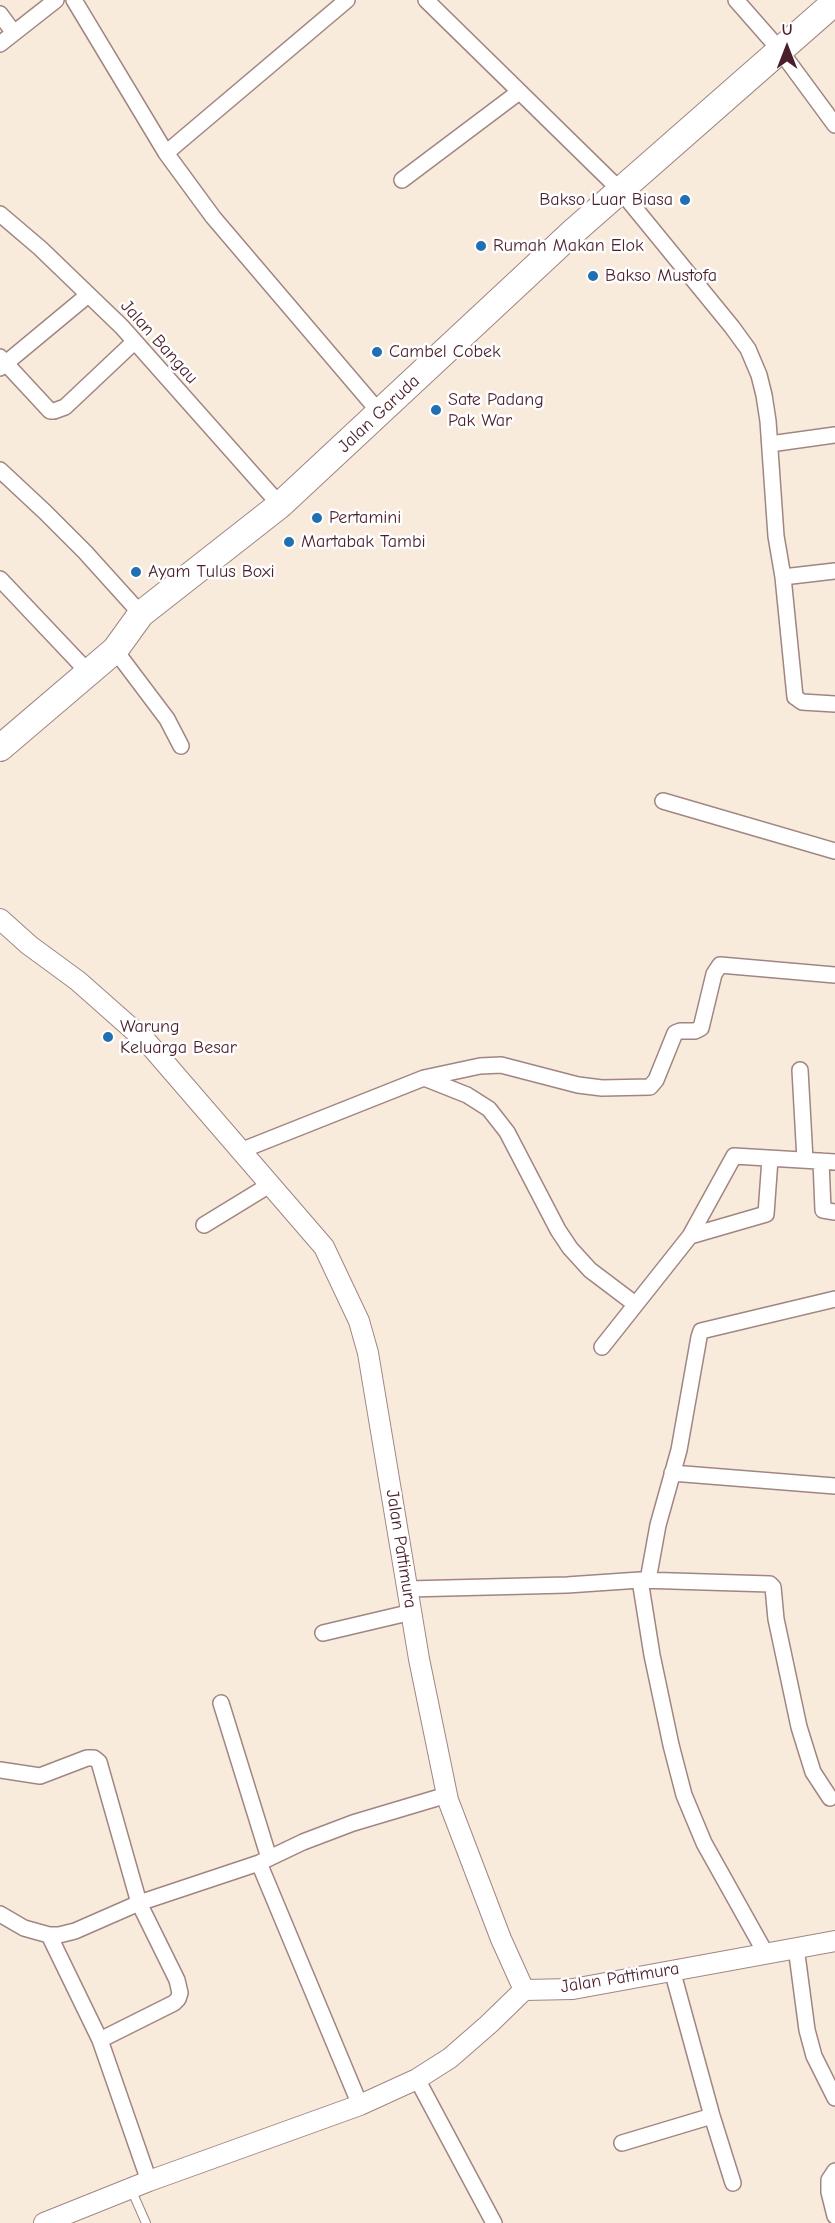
<!DOCTYPE html>
<html>
<head>
<meta charset="utf-8">
<style>
	body { margin:0 }
	#map { position:relative; width:835px; height:2223px; overflow:hidden; background:#f8ebdb; font-family:"Comic Neue",sans-serif }
	canvas { display:block }
	.north { position:absolute; left:757px; top:18px; width:60px; height:60px; -webkit-text-stroke:4px #fff; paint-order:stroke; rotate:0deg; font-size:16px; font-weight:700; line-height:24px; text-align:center; color:#4a1f2b }
	.north::after { content:''; display:block; margin:auto; width:21px; height:27px; background:#4a1f2b; clip-path:polygon(50% 0,100% 100%,50% 72%,0 100%) }
</style>
</head>
<body>
<div id="map">
<canvas width="835" height="2223"></canvas>
<div class="north">U</div>
</div>
<script>
const ctx = document.querySelector('canvas').getContext('2d');
ctx.lineJoin = 'round';
const shape = rows => new Path2D(rows.map(r => 'M' + r).join(''));
function strokePath(path, color, width, dash) { ctx.strokeStyle = color; ctx.lineWidth = width; ctx.lineCap = dash ? 'butt' : 'round'; ctx.setLineDash(dash || []); ctx.stroke(path); }
function label(font, color, halo, rows, align = 'center') {
  ctx.font = font + ' "Comic Neue",sans-serif'; ctx.lineWidth = 5; ctx.setLineDash([]); ctx.textBaseline = 'middle'; ctx.strokeStyle = halo; ctx.fillStyle = color; for (const [text, x, y, turn = 0] of rows) {
    ctx.save(); ctx.translate(x, y); ctx.rotate((+turn || 0) * Math.PI / 180); ctx.textAlign = isNaN(turn) ? turn : align; if (halo) ctx.strokeText(text, 0, 0); ctx.fillText(text, 0, 0); ctx.restore();
  }
}
const service = shape([
	[131,2189,146,2223]
]);
const minor = shape([
	[74,0,166,153,213,217,380,413],
	[426,0,620,190,732,327,748,349,759,375,764,395,768,421,776,536,783,577,835,571],
	[736,0,779,49,835,125],
	[0,14,14,33],
	[0,44,56,0],
	[166,153,347,0],
	[402,180,519,92],
	[0,214,40,248,122,327,280,505],
	[0,357,50,411,54,411,65,407,134,342],
	[0,368,88,295],
	[770,444,835,435],
	[0,470,45,512,85,552,141,614],
	[783,577,795,697,802,702,835,704],
	[0,579,89,673],
	[115,650,167,719,181,746],
	[663,801,835,851],
	[800,1070,805,1160],
	[424,1078,467,1095,489,1109,507,1132,558,1230,570,1248,590,1270,635,1304],
	[240,1151,424,1078,480,1066,501,1065,578,1085,602,1088,650,1087,656,1080,675,1033,680,1031,695,1031,701,1028,714,974,720,965,835,975],
	[821,1161,823,1210,835,1212],
	[204,1225,271,1184],
	[690,1236,734,1156,835,1162],
	[602,1347,690,1236,766,1214,770,1159],
	[672,1473,835,1486],
	[640,1580,652,1655,671,1745,684,1795,704,1843,766,1954],
	[648,1580,658,1525,679,1450,699,1337,701,1331,835,1299],
	[408,1589,567,1585,640,1580,770,1584,773,1587,776,1619,799,1727,813,1772,830,1798],
	[323,1633,412,1612],
	[221,1703,269,1858],
	[0,1770,40,1776,87,1758,94,1758,99,1762,139,1903,177,1980,180,1993,178,1999,174,2003,100,2040],
	[259,1863,360,2105],
	[0,1914,24,1928,49,1935,59,1935,75,1931,139,1903,259,1863,303,1842,353,1823,447,1795],
	[49,1935,100,2040,149,2181],
	[796,1947,807,2030,814,2056,835,2098],
	[672,1970,712,2116,733,2183],
	[417,2079,494,2223],
	[622,2143,712,2116],
	[835,2171,829,2180,829,2192,835,2216]
]);
const tertiary = shape([
	[0,919,29,945,78,981,147,1042,324,1247,359,1321,368,1353,419,1659,448,1800,501,1939,524,1990],
	[524,1990,573,1989,835,1941],
	[44,2223,149,2181,360,2105,417,2079,450,2058,489,2024,524,1990]
]);
const trunk = shape([
	[0,748,115,650,141,614,280,505,573,232,835,2]
]);
strokePath(service, '#a18583', 10);
strokePath(minor, '#a18583', 18);
strokePath(tertiary, '#a18583', 22);
strokePath(trunk, '#a18583', 28);
strokePath(service, '#fff', 8);
strokePath(minor, '#fff', 15);
strokePath(tertiary, '#fff', 20);
strokePath(trunk, '#fff', 26);
for (const [x, y, r, color] of [
	[685,200,6,"#1f6fb2"],
	[481,246,6,"#1f6fb2"],
	[593,276,6,"#1f6fb2"],
	[377,352,6,"#1f6fb2"],
	[436,410,6,"#1f6fb2"],
	[317,518,6,"#1f6fb2"],
	[289,542,6,"#1f6fb2"],
	[136,572,6,"#1f6fb2"],
	[108,1037,6,"#1f6fb2"]
]) { const dot = new Path2D(); dot.arc(x, y, r, 0, 2 * Math.PI); ctx.fillStyle = color; ctx.fill(dot); strokePath(dot, '#fff', 2); }
label('18px', '#4a1f2b', '#fff', [
	["Bakso Luar Biasa",673,200,"right"],
	["Rumah Makan Elok",493,246],
	["Bakso Mustofa",605,276],
	["Cambel Cobek",389,352],
	["Sate Padang",448,400],
	["Pak War",448,421],
	["Pertamini",329,518],
	["Martabak Tambi",301,542],
	["Ayam Tulus Boxi",148,572],
	["Warung",120,1027],
	["Keluarga Besar",120,1048]
], 'left');
label('18px', '#4a1f2b', '#fff', [
	["Jalan Bangau",159,342,48],
	["Jalan Garuda",379,414,-43],
	["Jalan Pattimura",401,1549,81],
	["Jalan Pattimura",620,1978,-9]
]);
</script>
</body>
</html>
